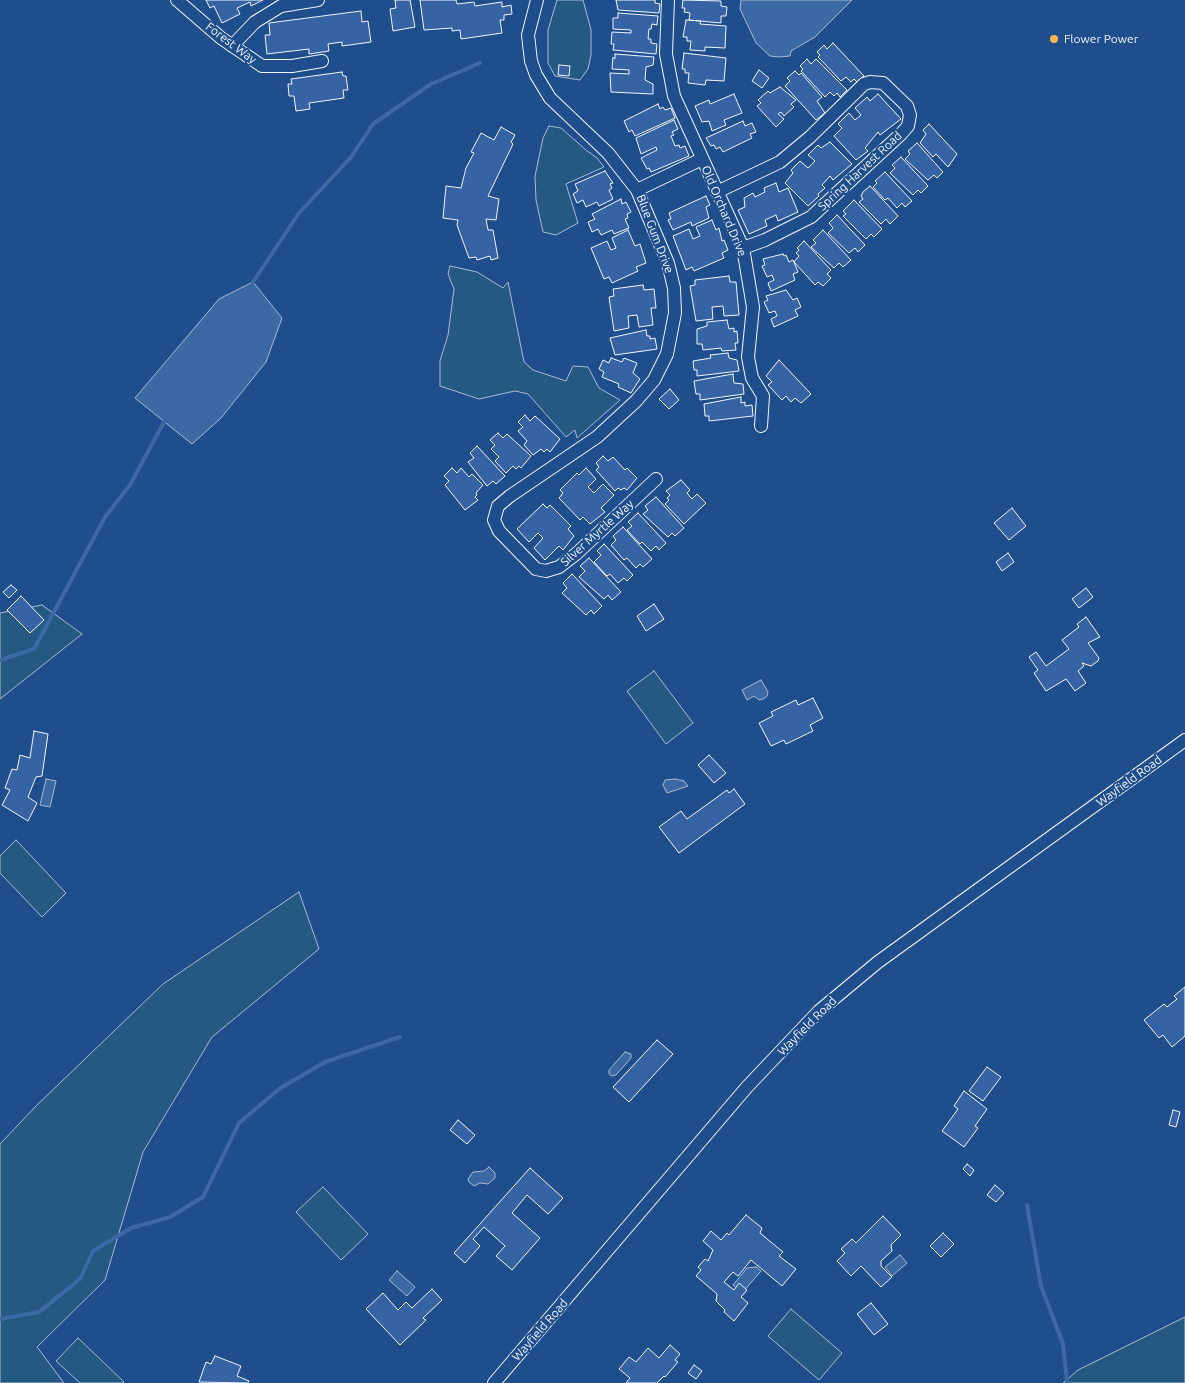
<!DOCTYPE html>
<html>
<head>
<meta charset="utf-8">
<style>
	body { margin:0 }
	canvas { display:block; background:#1f4e8c }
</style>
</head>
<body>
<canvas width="1185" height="1383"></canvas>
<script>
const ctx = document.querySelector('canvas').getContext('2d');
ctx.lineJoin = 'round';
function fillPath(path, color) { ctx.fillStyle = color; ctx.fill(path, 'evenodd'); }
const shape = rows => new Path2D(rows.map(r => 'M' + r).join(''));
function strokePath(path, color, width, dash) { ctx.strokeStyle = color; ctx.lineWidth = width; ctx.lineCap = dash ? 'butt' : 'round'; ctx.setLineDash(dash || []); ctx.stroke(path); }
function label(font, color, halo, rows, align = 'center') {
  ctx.font = font + ' Ubuntu,sans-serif'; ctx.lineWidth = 4; ctx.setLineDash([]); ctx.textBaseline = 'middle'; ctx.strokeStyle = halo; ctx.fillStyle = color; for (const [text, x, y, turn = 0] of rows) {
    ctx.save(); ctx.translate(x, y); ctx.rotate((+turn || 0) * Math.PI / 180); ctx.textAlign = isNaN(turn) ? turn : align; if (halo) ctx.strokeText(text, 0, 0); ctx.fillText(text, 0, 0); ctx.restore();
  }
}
const green = shape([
	[557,0,583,0,591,30,591,55,588,69,580,80,555,76,548,63,548,30,557,0],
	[549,126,561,128,586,150,597,158,604,167,566,184,578,223,556,235,543,232,536,200,535,176,543,138,549,126],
	[450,266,477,272,503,288,508,282,524,362,533,370,566,381,573,366,588,367,599,388,620,400,577,438,575,430,566,437,528,394,515,391,479,399,440,386,440,361,448,335,454,289,448,274,450,266],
	[42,605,82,634,0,699,0,613,42,605],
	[654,671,693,723,666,744,627,691,654,671],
	[16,840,66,893,42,917,0,873,0,856,16,840],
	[299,892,319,949,212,1037,143,1152,105,1280,37,1347,64,1383,0,1383,0,1144,36,1106,163,984,299,892],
	[323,1187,368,1234,341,1260,296,1212,323,1187],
	[791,1309,842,1353,819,1380,768,1336,791,1309],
	[1185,1317,1185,1383,1063,1383,1078,1370,1185,1317],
	[78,1338,124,1382,123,1383,80,1383,56,1361,78,1338]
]);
fillPath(green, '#245a82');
strokePath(green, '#a8bbd7', 1);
const water = shape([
	[741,0,852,0,815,37,791,51,790,56,779,57,770,56,756,43,740,9,741,0],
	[253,282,282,318,266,362,221,418,192,444,135,398,219,299,253,282],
	[761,680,768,692,767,696,763,699,759,700,754,696,747,700,742,690,761,680],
	[46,779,56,781,50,807,40,805,46,779],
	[675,779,684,781,688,786,667,793,663,785,665,780,675,779],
	[625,1052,631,1054,631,1058,616,1075,612,1076,609,1074,609,1070,625,1052],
	[489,1167,495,1173,495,1178,488,1184,480,1183,474,1186,469,1182,468,1179,473,1172,484,1171,489,1167],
	[900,1255,907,1263,892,1276,885,1267,900,1255],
	[756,1267,761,1271,742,1293,733,1285,747,1268,756,1267],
	[397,1271,415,1287,407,1296,389,1280,397,1271]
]);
fillPath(water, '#3b69a3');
strokePath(water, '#a8bbd7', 1);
strokePath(shape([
	[253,282,299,213,352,156,373,124,431,84,480,63],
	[0,660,34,649,105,517,130,485,164,422],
	[1027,1205,1041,1286,1063,1344,1067,1383],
	[0,1319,39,1312,80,1279,93,1251,131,1228,170,1217,203,1197,239,1123,279,1089,325,1062,400,1037]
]), '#3b69a3', 4);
const building = shape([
	[206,0,263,0,251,6,250,2,237,8,240,14,222,23,214,6,210,8,206,0],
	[395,0,410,0,415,27,393,31,390,9,396,8,395,0],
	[420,0,456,0,457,4,474,2,475,6,502,2,502,7,511,5,512,14,504,15,504,20,500,20,502,33,461,39,460,30,452,31,452,28,424,30,420,0],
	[616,0,655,0,655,3,660,4,659,13,618,10,616,0],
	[683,0,721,1,721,6,727,7,726,16,721,16,721,23,689,20,690,13,684,12,685,8,682,8,683,0],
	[361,11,362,22,368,21,371,42,342,46,342,42,328,44,329,51,309,54,309,49,267,54,265,35,270,35,269,23,361,11],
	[618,13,658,16,657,25,652,24,651,29,649,29,648,39,651,39,651,43,657,44,656,54,613,50,614,44,611,44,612,32,631,33,631,30,613,29,613,18,618,18,618,13],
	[686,20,701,21,700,24,726,26,725,48,705,47,705,51,690,50,691,41,687,41,687,37,683,37,686,20],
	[833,43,864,76,857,82,854,79,851,82,846,77,841,81,818,57,820,55,817,52,824,45,827,49,833,43],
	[684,53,726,58,724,81,706,80,705,85,688,83,689,73,685,73,685,69,682,69,684,53],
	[615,54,654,57,653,65,646,67,645,80,653,84,653,94,611,92,610,73,629,74,629,70,612,69,613,57,615,59,615,54],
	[807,59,811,64,816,59,847,90,840,97,837,93,834,96,830,92,825,97,801,71,803,69,800,66,807,59],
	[559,65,570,66,569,76,558,75,559,65],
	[759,70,769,78,762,88,752,81,759,70],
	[795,71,799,75,801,73,822,97,817,101,825,113,816,120,785,86,790,81,787,78,795,71],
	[342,72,343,76,346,76,348,90,343,90,344,98,309,103,310,109,296,111,294,96,289,96,288,84,292,84,291,79,342,72],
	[780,87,796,100,791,104,794,107,784,116,781,112,778,114,784,119,776,127,757,106,761,103,758,100,768,91,770,93,780,87],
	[734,94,742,113,724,120,726,125,712,131,709,121,702,122,695,106,709,100,710,104,734,94],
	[878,94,901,119,880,135,878,132,865,148,868,151,856,160,834,136,842,128,838,124,849,113,855,120,861,115,855,108,867,97,870,101,878,94],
	[658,104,660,109,663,107,665,110,671,108,675,118,635,136,632,130,629,132,624,121,658,104],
	[674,120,678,129,672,132,674,135,671,136,675,146,679,145,680,148,685,146,689,156,651,172,649,168,647,169,641,158,657,150,656,147,641,154,636,138,674,120],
	[743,121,745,126,752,123,756,132,750,134,752,138,723,152,720,147,716,149,714,145,711,146,706,138,743,121],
	[929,124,957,154,948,167,936,154,933,157,920,143,926,134,923,130,929,124],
	[501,127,515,135,511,142,513,144,488,196,499,199,496,220,486,219,488,230,493,230,498,258,491,260,490,256,477,260,476,257,469,258,457,225,458,220,443,218,446,186,461,188,466,168,474,153,471,152,481,133,494,140,501,127],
	[830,142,852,164,833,180,830,176,822,185,825,188,818,194,819,196,808,206,785,183,793,173,791,170,800,161,808,168,815,161,808,155,818,145,821,148,830,142],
	[917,143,943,172,937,178,934,175,928,180,905,159,910,154,908,151,917,143],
	[901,157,928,186,921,193,918,190,913,195,890,173,895,168,892,165,901,157],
	[605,171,613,183,610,184,612,188,609,190,613,199,599,206,597,202,586,207,583,200,577,203,573,194,578,191,575,184,605,171],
	[885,172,912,201,905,207,902,203,897,208,888,198,885,200,873,187,877,183,875,181,885,172],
	[776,183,779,192,788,188,798,212,778,221,776,215,765,220,767,226,749,234,738,210,745,207,744,198,753,193,755,197,765,192,764,188,776,183],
	[870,186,898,216,890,224,886,219,881,224,859,202,863,199,861,196,863,192,870,186],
	[706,196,710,205,706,207,709,218,692,226,691,222,673,230,668,220,671,219,669,213,706,196],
	[621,199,622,204,626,202,631,212,627,214,628,218,625,219,629,228,614,234,612,230,601,235,598,229,592,232,588,222,595,219,592,214,621,199],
	[854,200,882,229,874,237,871,234,866,239,843,216,846,214,843,211,854,200],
	[837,215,865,245,858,252,855,248,849,253,828,233,833,228,829,223,837,215],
	[712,220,716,230,719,228,722,241,724,240,728,250,722,253,724,258,694,271,692,267,686,270,673,236,689,229,693,239,700,236,696,227,712,220],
	[628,230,635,246,640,244,646,263,636,267,638,271,612,283,609,277,604,279,591,248,607,241,611,250,616,248,612,238,628,230],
	[823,230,851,260,843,267,839,263,834,268,811,247,816,243,813,240,823,230],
	[804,241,831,270,827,274,831,278,823,286,818,282,815,285,794,262,799,256,796,253,799,250,797,248,804,241],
	[783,254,784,256,786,255,789,262,793,260,798,272,793,274,795,280,771,291,768,283,774,280,772,275,767,277,762,266,765,265,763,259,783,254],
	[729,276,730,282,736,282,739,315,724,316,723,306,712,307,713,319,696,321,690,286,695,285,695,280,729,276],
	[643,285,644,290,654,289,656,308,651,308,653,325,639,327,637,315,628,316,629,328,614,331,609,297,614,296,613,289,643,285],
	[786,290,793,300,797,298,801,307,795,310,798,316,774,327,771,319,777,316,775,311,769,313,764,302,768,300,766,296,786,290],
	[727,320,729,329,734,328,734,332,737,331,738,343,735,343,736,350,722,351,721,348,703,350,702,344,697,344,697,329,707,326,707,322,727,320],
	[646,330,647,336,650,336,650,339,655,338,657,349,615,355,610,338,646,330],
	[728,353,729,358,737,360,739,371,697,376,697,370,694,370,693,361,711,358,710,355,728,353],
	[611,358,622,362,624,358,637,363,633,373,640,379,631,393,618,387,619,384,602,377,604,372,599,369,603,360,609,363,611,358],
	[779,360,811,394,801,403,795,398,791,402,786,396,782,400,768,385,772,382,766,376,779,360],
	[733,374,734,383,743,384,744,394,700,400,700,394,696,394,694,381,733,374],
	[670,389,679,400,669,409,659,399,670,389],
	[741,397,741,403,745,402,745,406,752,405,753,416,709,421,709,416,705,416,704,404,741,397],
	[525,415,530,421,535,416,560,439,550,452,547,449,544,452,541,449,533,455,524,445,527,441,518,431,523,427,518,422,525,415],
	[498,433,503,438,507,434,531,456,521,468,519,466,516,469,513,466,506,473,495,461,499,457,491,449,495,445,490,440,498,433],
	[477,446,505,476,496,484,493,481,487,486,468,462,474,458,470,453,477,446],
	[603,456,608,461,613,457,625,470,627,468,637,478,627,490,624,488,621,490,618,488,615,491,596,470,599,467,596,463,603,456],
	[452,468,457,473,461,468,469,477,472,474,483,485,476,493,477,495,475,497,478,500,465,510,445,485,449,481,444,476,452,468],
	[586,468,596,479,588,487,594,493,603,484,614,495,601,508,605,512,590,524,583,517,580,520,559,498,563,493,560,490,577,473,579,475,586,468],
	[681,480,690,490,687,493,692,499,697,494,706,503,684,524,665,504,669,500,667,498,670,495,666,491,681,480],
	[656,497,684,528,675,536,672,533,668,537,643,514,648,510,645,506,656,497],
	[543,504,547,508,550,505,571,526,568,529,574,536,563,550,559,546,545,560,534,548,543,538,538,533,529,542,517,529,543,504],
	[1012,508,1026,526,1009,540,994,523,1012,508],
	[638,513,666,543,659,550,656,546,651,551,642,542,640,544,627,530,632,526,628,522,638,513],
	[623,527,652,559,643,567,640,564,636,568,627,558,624,560,611,545,616,540,613,536,623,527],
	[604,544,633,575,627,581,624,578,618,583,610,574,607,576,594,562,601,555,597,551,604,544],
	[1008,553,1014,562,1002,571,996,562,1008,553],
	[589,558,621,592,612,600,608,595,604,599,579,577,585,571,580,566,589,558],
	[572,574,602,606,594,614,591,610,586,615,562,593,567,588,563,583,572,574],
	[11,585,17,590,9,598,3,592,11,585],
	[1086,588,1093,597,1079,608,1072,599,1086,588],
	[21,596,44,620,30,633,7,610,21,596],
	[654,604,664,619,646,631,637,616,654,604],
	[1086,617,1100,637,1088,643,1099,658,1098,661,1091,666,1082,663,1084,666,1078,671,1086,683,1075,691,1066,679,1046,691,1034,673,1038,670,1029,657,1036,652,1046,666,1069,649,1062,640,1079,627,1077,624,1086,617],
	[813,698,823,718,810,725,813,731,786,744,784,740,771,746,759,723,773,716,771,712,796,700,798,705,813,698],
	[34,731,48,734,42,776,36,777,28,797,37,803,28,821,2,805,10,790,5,788,12,769,17,770,20,755,30,758,34,731],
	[709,755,726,773,714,783,698,765,709,755],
	[734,789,745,804,679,853,659,827,681,811,687,819,727,790,729,793,734,789],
	[1185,987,1185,1036,1172,1047,1163,1035,1159,1038,1144,1020,1164,1004,1167,1007,1177,999,1174,996,1185,987],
	[657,1040,673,1054,629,1102,613,1087,657,1040],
	[987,1067,1001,1077,983,1101,969,1091,987,1067],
	[964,1091,987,1109,975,1126,978,1128,964,1147,942,1131,958,1109,954,1106,964,1091],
	[1173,1110,1180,1112,1176,1127,1169,1125,1173,1110],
	[458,1120,475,1135,467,1144,450,1130,458,1120],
	[967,1164,974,1170,970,1176,963,1169,967,1164],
	[530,1168,563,1198,548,1214,527,1195,512,1213,540,1238,512,1270,496,1256,505,1246,484,1227,473,1239,480,1246,465,1263,454,1253,530,1168],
	[995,1185,1004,1193,996,1202,987,1195,995,1185],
	[746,1215,762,1228,760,1233,783,1252,779,1256,796,1269,782,1286,751,1260,738,1276,733,1272,724,1282,734,1290,739,1283,747,1290,741,1297,748,1303,734,1321,724,1312,725,1310,716,1301,717,1294,696,1276,701,1270,698,1267,705,1259,708,1261,713,1250,703,1241,711,1231,721,1240,727,1233,729,1235,746,1215],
	[883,1216,901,1235,891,1245,892,1251,881,1261,881,1266,892,1277,881,1287,861,1266,851,1276,837,1261,845,1253,841,1249,852,1239,856,1243,883,1216],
	[943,1233,954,1244,941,1257,930,1246,943,1233],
	[432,1289,442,1300,423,1318,426,1320,400,1345,366,1309,383,1293,398,1310,406,1302,412,1308,432,1289],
	[871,1303,888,1324,874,1335,857,1314,871,1303],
	[670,1345,680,1354,675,1360,678,1362,665,1377,664,1376,657,1383,626,1383,630,1378,619,1369,629,1357,636,1362,648,1348,659,1358,670,1345],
	[215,1356,241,1366,237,1376,249,1381,248,1383,199,1382,206,1362,211,1364,215,1356],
	[694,1365,702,1371,696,1379,688,1373,694,1365]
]);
fillPath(building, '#3563a3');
strokePath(building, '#f2f6ff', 1);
const minor = shape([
	[177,0,221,38,262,66,292,66,322,61],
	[537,0,528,35,531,61,536,75,550,98,608,153,637,190,668,263,674,288,675,313,667,354,654,380,636,401,597,437,510,496,498,506,494,520,499,531,536,569,546,571,559,567,576,554,656,479],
	[668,0,666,54,674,96,743,248,753,307,748,357,752,378,763,396,761,426],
	[232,46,255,22,281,6,318,0],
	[637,190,702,159],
	[717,192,780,162,810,137,864,84,870,82,883,83,907,106,910,115,908,126,901,134,811,217,765,240,743,248],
	[494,1383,747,1087,819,1011,878,962,1185,740]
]);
strokePath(minor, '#f2f6ff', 14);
strokePath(minor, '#1f4e8c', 12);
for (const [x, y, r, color] of [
	[1054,39,5,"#ffb74d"]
]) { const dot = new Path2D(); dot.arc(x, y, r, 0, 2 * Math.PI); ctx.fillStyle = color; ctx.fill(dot); strokePath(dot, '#1f4e8c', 2); }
label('12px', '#f2f6ff', '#1f4e8c', [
	["Flower Power",1064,39]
], 'left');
label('12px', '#f2f6ff', '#1f4e8c', [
	["Forest Way",231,43,37],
	["Spring Harvest Road",860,171,-43],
	["Old Orchard Drive",724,211,67],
	["Blue Gum Drive",655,234,69],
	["Silver Myrtle Way",597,533,-42],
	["Wayfield Road",1129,781,-36],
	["Wayfield Road",807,1026,-45],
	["Wayfield Road",540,1330,-49]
]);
</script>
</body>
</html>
